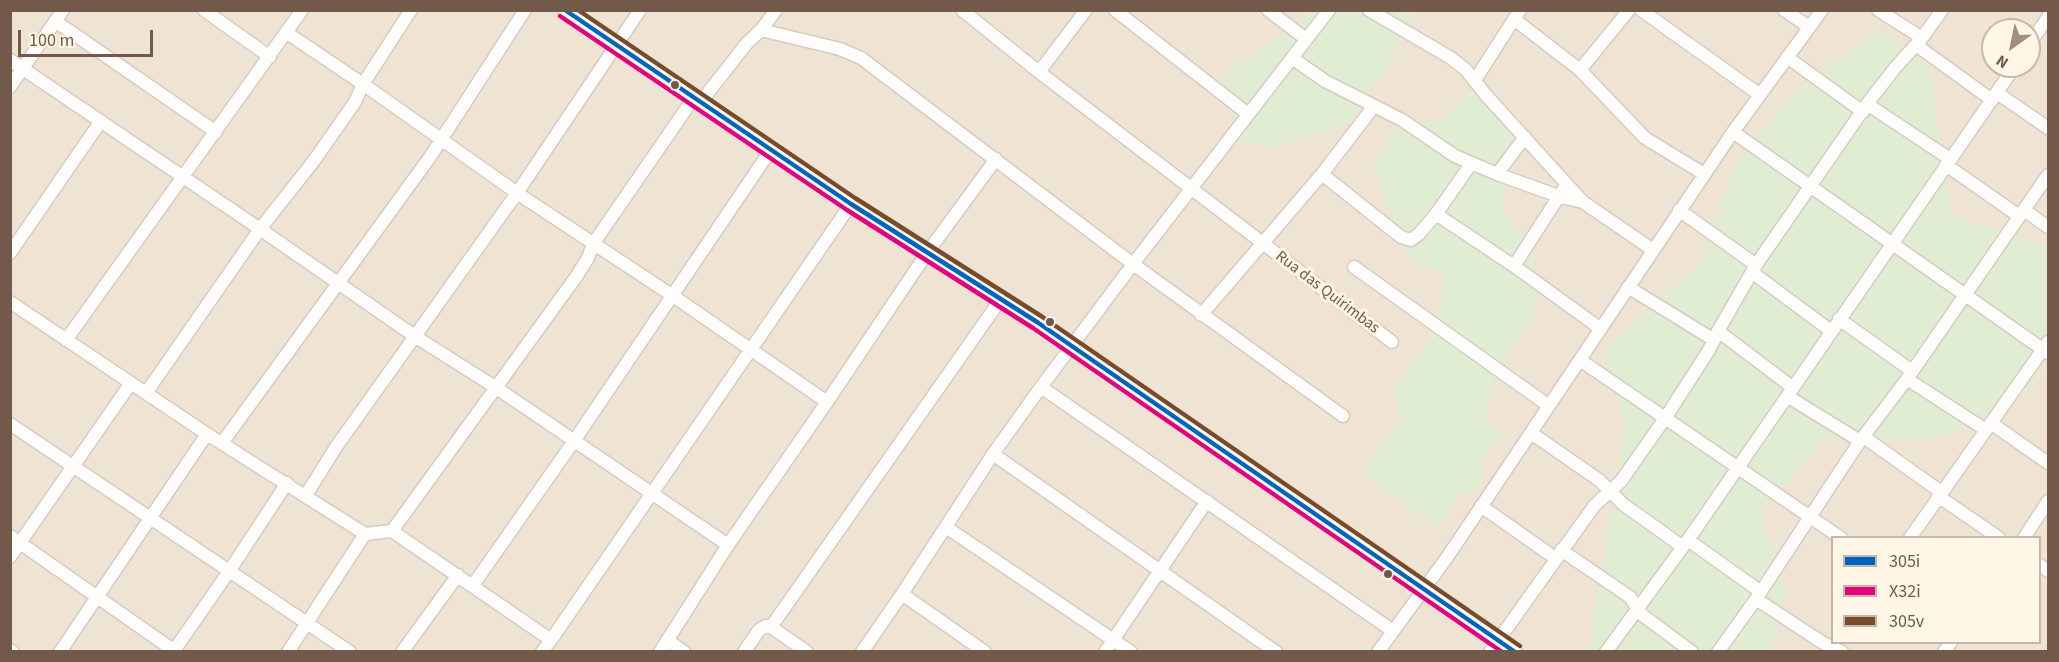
<!DOCTYPE html>
<html>
<head>
<meta charset="utf-8">
<style>
	body { margin:0 }
	#map { position:relative; width:2059px; height:662px; overflow:hidden; background:#f6f1e7; font-family:"Source Sans 3",sans-serif }
	canvas { display:block }
	.frame { position:absolute; inset:0; border:12px solid #725949; pointer-events:none }
	.legend { position:absolute; left:1831px; top:536px; width:210px; height:108px; box-sizing:border-box; background:#fff6e7; border:2px solid #c7b7a8; margin:0; padding:8px 10px; list-style:none; font-size:18px; color:#725949 }
	.legend li { display:flex; align-items:center; gap:12px; height:30px }
	.legend b { width:30px; border:2px solid #c7b7a8 }
	.north { position:absolute; left:1981px; top:18px; width:60px; height:60px; box-sizing:border-box; background:#fff6e7; border:2px solid #c7b7a8; border-radius:50%; rotate:213deg; font-size:16px; font-weight:700; line-height:24px; text-align:center; color:#725949 }
	.north::after { content:''; display:block; margin:auto; width:21px; height:27px; background:#a08e80; clip-path:polygon(50% 0,100% 100%,50% 72%,0 100%) }
	.scale { position:absolute; left:18px; top:30px; width:135px; height:27px; box-sizing:border-box; border:3px solid #725949; border-top:0; padding-left:8px; font-size:18px; line-height:21px; white-space:nowrap; color:#725949; -webkit-text-stroke:4px #fff6e7; paint-order:stroke }
</style>
</head>
<body>
<div id="map">
<canvas width="2059" height="662"></canvas>
<div class="frame"></div>
<ul class="legend">
<li><b style="height:8px;background:#0065bd"></b>305i</li>
<li><b style="height:8px;background:#e5007d"></b>X32i</li>
<li><b style="height:8px;background:#7a4b2a"></b>305v</li>
</ul>
<div class="north">N</div>
<div class="scale">100 m</div>
</div>
<script>
const ctx = document.querySelector('canvas').getContext('2d');
ctx.lineJoin = 'round';
function fillPath(path, color) { ctx.fillStyle = color; ctx.fill(path, 'evenodd'); }
const shape = rows => new Path2D(rows.map(r => 'M' + r).join(''));
function strokePath(path, color, width, dash) { ctx.strokeStyle = color; ctx.lineWidth = width; ctx.lineCap = dash ? 'butt' : 'round'; ctx.setLineDash(dash || []); ctx.stroke(path); }
function label(font, color, halo, rows, align = 'center') {
  ctx.font = font + ' "Source Sans 3",sans-serif'; ctx.lineWidth = 6; ctx.setLineDash([]); ctx.textBaseline = 'middle'; ctx.strokeStyle = halo; ctx.fillStyle = color; for (const [text, x, y, turn = 0] of rows) {
    ctx.save(); ctx.translate(x, y); ctx.rotate((+turn || 0) * Math.PI / 180); ctx.textAlign = isNaN(turn) ? turn : align; if (halo) ctx.strokeText(text, 0, 0); ctx.fillText(text, 0, 0); ctx.restore();
  }
}
fillPath(shape([
	[11,11,2048,11,2048,651,11,651],
	[1993,30,2029,30,2029,66,1993,66],
	[1832,538,2040,538,2040,642,1832,642]
]), '#efe4d4');
fillPath(shape([
	[1310,11,1414,11,1383,76,1372,89,1351,123,1276,147,1243,142,1218,79,1308,16],
	[1878,30,1926,64,1932,83,1951,215,2048,248,2048,361,2031,389,1963,431,1919,440,1822,441,1761,513,1787,592,1770,651,1590,652,1593,622,1626,425,1603,351,1701,263,1735,164,1799,88],
	[1470,90,1512,132,1504,212,1534,250,1537,308,1489,390,1486,424,1502,435,1483,461,1481,489,1460,494,1437,527,1362,474,1399,421,1395,388,1438,327,1443,273,1410,259,1373,167,1392,130,1444,119]
]), '#e1edd2');
const minor = shape([
	[204,10,270,57],
	[564,10,851,204,1037,322,1516,652],
	[962,10,1039,72,1392,342],
	[1115,10,1248,114],
	[1268,10,1306,39],
	[1369,10,1451,58,1466,70,1485,94,1583,202],
	[1641,10,1760,95],
	[1784,10,1809,27],
	[1878,10,1922,38],
	[1514,19,1580,70,1645,138,1704,174],
	[55,21,216,132],
	[761,30,776,10],
	[287,33,363,84,517,193,673,296,827,402],
	[1916,45,1992,100],
	[2029,45,2048,17],
	[1787,57,1863,112],
	[1292,58,1325,81,1402,120,1455,156,1497,174,1561,197,1583,202,1653,250],
	[10,60,260,229,416,337,495,387,728,545],
	[1580,70,1629,10],
	[1039,72,1086,10],
	[1475,80,1520,10],
	[10,87,63,10],
	[1997,93,2048,128],
	[700,103,747,43,761,30,840,49,861,58,1133,264,1343,416],
	[1867,104,1950,159],
	[1733,132,2048,353],
	[1946,165,2019,216],
	[1322,174,1401,237,1411,240,1419,234,1436,214,1471,164],
	[1497,174,1525,137],
	[1679,210,1756,265],
	[2024,210,2048,227],
	[1436,214,1514,266,1601,329],
	[10,253,101,121],
	[1514,266,1563,190],
	[1354,267,1549,406],
	[1753,273,1831,331],
	[1628,287,1714,340],
	[10,302,207,434,365,534,392,531,551,640,851,204],
	[1201,315,1322,174,1374,106],
	[1839,319,1912,371],
	[1718,331,1792,387],
	[66,340,302,10],
	[1580,360,1841,538],
	[1907,379,1986,430],
	[1041,387,1393,631],
	[146,393,260,229,313,162,355,102,363,84,411,10],
	[1787,396,1860,441],
	[1991,423,2048,463],
	[10,424,350,652],
	[1531,433,1599,480,1624,505,1683,547],
	[1864,437,1941,492],
	[222,443,430,157,525,10],
	[993,454,1276,652],
	[306,495,336,447,517,193,640,10],
	[1938,496,1999,538],
	[1481,506,1555,558],
	[946,527,1131,652],
	[392,531,576,277,588,258,593,244,693,99],
	[10,536,176,652],
	[1910,538,2048,342],
	[2024,538,2048,501],
	[1688,540,1761,592],
	[1561,550,1630,597,1641,614,1692,652],
	[10,557,131,383],
	[2040,565,2048,571],
	[473,585,574,441,770,151],
	[902,594,985,652],
	[1756,599,1823,643,1842,652],
	[771,627,1001,299],
	[667,640,684,652],
	[10,650,13,652],
	[60,652,207,434],
	[173,652,230,570,287,483],
	[288,652,365,534],
	[402,652,458,575],
	[542,652,551,640],
	[660,652,728,545,827,402,927,253,996,159],
	[744,652,759,630,766,626,771,627,807,652],
	[862,652,902,594,993,454,1041,387,1133,264,1329,10],
	[1105,652,1207,501],
	[1378,652,1448,556,1733,132,1822,10],
	[1490,652,1594,506,1621,481,1666,417,1709,350,1718,331,1756,265,1867,104,1895,68,1922,38,1942,10],
	[1606,652,1688,540,2015,66],
	[1718,652,1756,599,1860,441,1907,379,2048,175],
	[1944,652,1951,642]
]);
strokePath(minor, '#d4ccc2', 15);
strokePath(minor, '#fefdfb', 12);
strokePath(shape([
	[565,10,851,204,1037,322,1515,652]
]), '#0065bd', 4.5);
strokePath(shape([
	[560,16,847,210,1033,328,1502,652]
]), '#e5007d', 4.5);
strokePath(shape([
	[578,10,855,198,1041,316,1520,646]
]), '#7a4b2a', 4.5);
for (const [x, y, r, color] of [
	[675,85,5,"#725949"],
	[1050,322,5,"#725949"],
	[1388,574,5,"#725949"]
]) { const dot = new Path2D(); dot.arc(x, y, r, 0, 2 * Math.PI); ctx.fillStyle = color; ctx.fill(dot); strokePath(dot, '#fff6e7', 2); }
label('16px', '#725949', '#fff6e7', [
	["Rua das Quirimbas",1327,293,37]
]);
</script>
</body>
</html>
